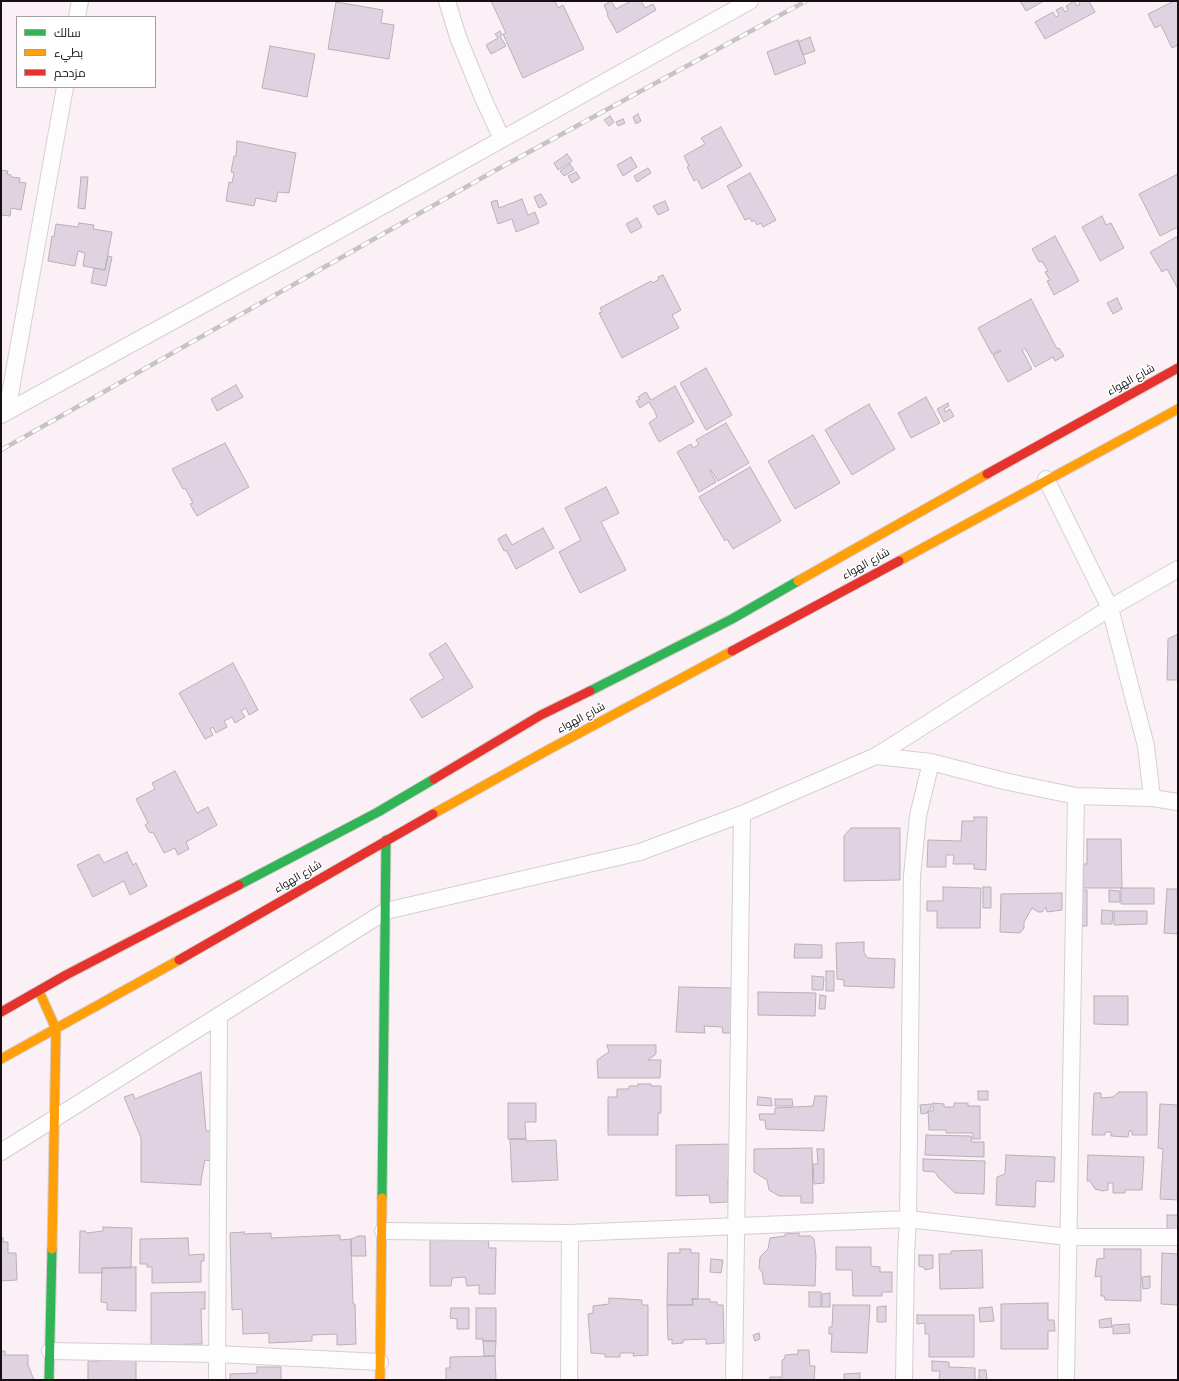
<!DOCTYPE html>
<html>
<head>
<meta charset="utf-8">
<style>
	body { margin:0 }
	#map { position:relative; width:1179px; height:1381px; overflow:hidden; background:#faf0f5; font-family:"Noto Sans",Cairo,sans-serif }
	canvas { display:block }
	.frame { position:absolute; inset:0; border:2px solid #160f13; pointer-events:none }
	.legend { position:absolute; left:16px; top:16px; width:140px; height:72px; box-sizing:border-box; background:#fff; border:1px solid #a29fa1; margin:0; padding:5px 7px; list-style:none; font-size:12px; color:#160f13 }
	.legend li { display:flex; align-items:center; gap:8px; height:20px }
	.legend b { width:20px; border:1px solid #a29fa1 }
</style>
</head>
<body>
<div id="map">
<canvas width="1179" height="1381"></canvas>
<div class="frame"></div>
<ul class="legend">
<li><b style="height:5px;background:#30b455"></b>سالك</li>
<li><b style="height:5px;background:#ff9f0a"></b>بطيء</li>
<li><b style="height:5px;background:#e5322d"></b>مزدحم</li>
</ul>
</div>
<script>
const ctx = document.querySelector('canvas').getContext('2d');
ctx.lineJoin = 'round';
function fillPath(path, color) { ctx.fillStyle = color; ctx.fill(path, 'evenodd'); }
const shape = rows => new Path2D(rows.map(r => 'M' + r).join(''));
function strokePath(path, color, width, dash) { ctx.strokeStyle = color; ctx.lineWidth = width; ctx.lineCap = dash ? 'butt' : 'round'; ctx.setLineDash(dash || []); ctx.stroke(path); }
function label(font, color, halo, rows, align = 'center') {
  ctx.font = font + ' "Noto Sans",Cairo,sans-serif'; ctx.lineWidth = 3; ctx.setLineDash([]); ctx.textBaseline = 'middle'; ctx.strokeStyle = halo; ctx.fillStyle = color; for (const [text, x, y, turn = 0] of rows) {
    ctx.save(); ctx.translate(x, y); ctx.rotate((+turn || 0) * Math.PI / 180); ctx.textAlign = isNaN(turn) ? turn : align; if (halo) ctx.strokeText(text, 0, 0); ctx.fillText(text, 0, 0); ctx.restore();
  }
}
const building = shape([
	[491,1,555,1,558,8,563,5,584,49,523,78,503,34,506,33,491,1],
	[611,1,616,9,631,1,641,1,645,8,653,4,656,10,617,33,607,15,608,14,604,5,611,1],
	[1020,1,1044,1,1026,11,1020,1],
	[1074,1,1077,6,1080,4,1079,1,1089,1,1095,12,1045,39,1035,22,1053,12,1056,17,1059,15,1056,10,1062,7,1065,12,1068,10,1066,6,1074,1],
	[1174,1,1178,1,1178,45,1172,48,1161,25,1155,28,1148,14,1174,1],
	[336,2,383,10,381,23,394,25,389,59,328,49,336,2],
	[500,31,502,35,500,36,506,46,491,54,486,45,498,38,495,34,500,31],
	[810,37,815,51,803,55,798,42,810,37],
	[798,40,806,63,775,75,767,52,798,40],
	[270,46,315,54,307,97,262,88,270,46],
	[638,114,641,121,636,124,633,117,638,114],
	[610,116,614,122,609,126,604,120,610,116],
	[623,119,625,123,618,126,616,122,623,119],
	[721,127,742,166,702,189,697,179,694,181,687,167,689,166,684,156,705,144,701,138,721,127],
	[237,141,296,153,289,193,278,192,276,202,256,198,254,206,226,201,229,182,232,183,234,173,231,172,234,156,236,156,237,141],
	[567,154,572,161,558,170,554,163,567,154],
	[631,157,637,167,623,176,617,165,631,157],
	[570,164,574,170,564,176,560,171,570,164],
	[648,168,651,173,637,182,634,176,648,168],
	[1,170,8,171,7,174,11,175,11,177,20,178,19,182,26,183,21,210,11,208,10,216,1,215,1,170],
	[576,172,580,178,572,183,568,176,576,172],
	[750,173,776,220,763,227,761,223,757,225,754,220,752,222,750,218,745,220,727,186,750,173],
	[1178,174,1178,227,1160,236,1139,194,1178,174],
	[81,177,88,177,85,209,78,208,81,177],
	[541,194,547,204,539,208,534,197,541,194],
	[522,199,528,215,535,212,539,223,516,232,512,219,498,224,491,202,497,200,499,208,522,199],
	[665,201,669,210,658,215,653,206,665,201],
	[1102,216,1106,225,1111,223,1124,248,1100,261,1082,227,1102,216],
	[637,218,642,227,631,233,626,224,637,218],
	[79,223,94,225,93,229,112,232,105,270,83,266,85,253,78,251,75,266,48,261,52,236,54,237,56,224,78,227,79,223],
	[1055,236,1079,281,1054,295,1047,281,1050,280,1045,272,1048,271,1042,261,1039,262,1032,249,1055,236],
	[1178,236,1178,289,1167,269,1162,272,1150,252,1178,236],
	[108,256,112,257,106,286,91,283,94,268,105,270,108,256],
	[663,275,681,310,672,315,679,328,622,358,599,313,602,312,600,308,651,281,653,283,659,279,658,277,663,275],
	[1117,298,1122,309,1113,314,1107,303,1117,298],
	[1031,299,1057,349,1059,348,1064,356,1055,361,1053,357,1035,367,1025,348,1022,350,1032,369,1008,382,993,355,1001,351,1000,350,992,354,978,328,1031,299],
	[706,368,732,415,706,430,680,383,706,368],
	[236,385,243,397,217,411,211,399,236,385],
	[675,386,694,422,659,442,649,423,657,417,654,410,649,402,640,408,636,401,640,399,638,397,646,392,651,400,675,386],
	[926,397,940,423,911,438,898,413,926,397],
	[948,403,949,406,944,409,945,412,950,409,954,416,944,422,937,409,948,403],
	[869,404,895,449,852,475,825,430,869,404],
	[726,423,749,463,718,481,711,470,710,471,716,482,699,492,677,452,691,444,693,448,699,444,696,440,726,423],
	[813,435,840,483,795,509,768,461,813,435],
	[225,443,249,487,197,516,190,504,193,503,185,488,183,489,172,469,225,443],
	[750,467,781,521,733,549,727,539,725,541,699,497,750,467],
	[606,487,619,513,601,522,626,570,580,593,559,552,581,540,565,508,606,487],
	[543,528,554,548,516,569,506,550,504,551,498,539,506,534,512,545,543,528],
	[1178,634,1178,680,1167,680,1168,639,1178,634],
	[446,643,473,687,422,718,410,699,444,678,429,654,446,643],
	[233,663,258,710,249,715,246,708,241,711,245,717,235,723,232,717,224,721,227,727,216,733,213,727,210,729,213,735,205,739,179,693,233,663],
	[175,771,197,813,208,807,217,825,186,842,189,849,178,855,175,848,164,853,153,832,150,833,145,825,148,823,136,799,155,789,152,783,175,771],
	[974,817,987,817,986,870,974,869,974,864,953,864,954,855,946,855,946,867,927,867,928,840,961,841,962,821,974,821,974,817],
	[851,828,900,828,900,880,844,881,844,836,851,828],
	[1087,839,1121,839,1122,888,1083,888,1083,864,1087,864,1087,839],
	[127,852,133,865,136,863,147,886,130,895,124,881,93,897,77,865,99,854,104,863,127,852],
	[943,887,981,888,980,928,937,928,937,911,927,911,927,901,943,901,943,887],
	[983,887,991,887,991,908,983,908,983,887],
	[1121,888,1154,888,1154,904,1121,904,1121,888],
	[1167,889,1178,889,1178,934,1164,933,1167,889],
	[1076,890,1087,890,1087,926,1077,926,1076,890],
	[1109,890,1120,891,1120,902,1109,902,1109,890],
	[1062,893,1062,910,1047,912,1046,907,1042,912,1038,912,1032,908,1024,922,1024,928,1020,933,1000,932,1001,894,1062,893],
	[1102,910,1113,911,1112,924,1101,924,1102,910],
	[1114,911,1147,911,1147,924,1114,925,1114,911],
	[864,942,864,953,868,958,895,959,894,988,844,986,844,980,837,979,836,943,864,942],
	[795,944,822,945,822,958,794,958,795,944],
	[826,971,834,971,834,991,826,991,826,971],
	[812,976,824,977,823,990,812,990,812,976],
	[679,987,733,988,731,1033,723,1033,722,1027,704,1026,705,1033,676,1032,679,987],
	[758,992,816,993,815,1016,758,1015,758,992],
	[820,995,826,996,825,1009,819,1009,820,995],
	[1094,996,1128,996,1128,1025,1094,1024,1094,996],
	[607,1045,656,1045,656,1054,648,1060,661,1060,660,1078,598,1078,597,1060,609,1052,607,1045],
	[201,1072,206,1131,212,1131,211,1161,205,1160,201,1180,201,1185,141,1182,141,1138,124,1097,133,1094,135,1099,201,1072],
	[638,1084,651,1084,651,1086,661,1086,661,1113,658,1113,658,1135,608,1135,608,1097,617,1097,617,1089,629,1089,629,1086,638,1086,638,1084],
	[978,1091,988,1091,988,1100,978,1100,978,1091],
	[1119,1092,1147,1092,1147,1135,1132,1135,1132,1131,1129,1131,1128,1137,1111,1136,1111,1132,1105,1132,1105,1135,1092,1135,1094,1093,1101,1093,1101,1098,1113,1097,1119,1092],
	[815,1096,827,1096,824,1131,766,1129,765,1120,760,1120,759,1114,775,1114,775,1108,813,1106,815,1096],
	[758,1097,771,1098,772,1106,757,1105,758,1097],
	[775,1099,792,1099,793,1106,775,1106,775,1099],
	[508,1103,536,1103,536,1122,525,1122,526,1139,508,1139,508,1103],
	[933,1103,944,1104,944,1107,954,1107,954,1103,968,1103,968,1106,980,1106,980,1139,973,1139,973,1133,946,1133,946,1130,929,1130,928,1111,933,1111,933,1103],
	[931,1104,931,1108,927,1113,921,1114,920,1105,931,1104],
	[1160,1104,1178,1105,1178,1200,1160,1199,1163,1149,1158,1148,1160,1104],
	[926,1135,971,1136,972,1142,984,1142,984,1157,925,1155,926,1135],
	[510,1139,526,1139,526,1141,556,1140,558,1180,512,1182,510,1139],
	[734,1144,734,1178,728,1178,728,1202,710,1203,709,1195,676,1196,676,1145,734,1144],
	[812,1148,813,1203,801,1203,801,1196,779,1196,769,1190,767,1180,754,1172,754,1149,812,1148],
	[817,1149,824,1149,824,1183,814,1184,813,1164,818,1164,817,1149],
	[1006,1155,1055,1157,1054,1182,1036,1181,1035,1207,996,1205,997,1177,1005,1174,1006,1155],
	[1088,1155,1144,1157,1142,1190,1125,1190,1125,1193,1113,1193,1113,1183,1108,1183,1108,1190,1103,1191,1095,1189,1090,1181,1087,1181,1088,1155],
	[923,1159,985,1161,984,1194,955,1193,938,1177,935,1172,923,1171,923,1159],
	[1167,1215,1178,1215,1178,1229,1167,1228,1167,1215],
	[103,1227,132,1228,131,1268,102,1268,102,1273,79,1273,80,1231,85,1231,87,1233,103,1231,103,1227],
	[244,1232,244,1234,271,1233,271,1238,340,1235,340,1240,351,1239,353,1304,355,1304,356,1344,337,1345,337,1334,312,1335,312,1341,269,1343,269,1333,243,1334,242,1309,232,1310,230,1233,244,1232],
	[799,1233,799,1236,811,1236,814,1239,816,1256,815,1286,764,1284,762,1272,759,1268,760,1257,768,1249,770,1238,785,1236,785,1234,799,1233],
	[359,1236,365,1236,366,1256,351,1256,351,1239,359,1236],
	[488,1236,489,1248,496,1248,495,1294,479,1294,479,1285,467,1286,465,1277,452,1278,451,1286,430,1286,430,1237,488,1236],
	[3,1238,3,1242,8,1242,8,1253,16,1253,17,1280,1,1281,1,1239,3,1238],
	[188,1238,189,1255,204,1254,204,1261,201,1261,201,1282,152,1283,152,1267,147,1267,147,1264,140,1264,140,1239,188,1238],
	[836,1247,871,1247,871,1266,880,1267,880,1272,892,1272,892,1292,882,1292,882,1296,853,1296,852,1270,836,1270,836,1247],
	[680,1249,691,1249,691,1253,699,1253,698,1299,692,1299,693,1305,667,1305,668,1253,680,1253,680,1249],
	[1104,1249,1141,1249,1141,1301,1105,1300,1104,1296,1101,1296,1101,1276,1095,1277,1097,1259,1104,1258,1104,1249],
	[982,1250,983,1288,940,1289,939,1254,951,1254,951,1251,982,1250],
	[1162,1253,1178,1254,1178,1305,1161,1304,1162,1253],
	[919,1255,933,1255,933,1268,925,1270,925,1268,919,1266,919,1255],
	[711,1259,723,1260,721,1273,710,1272,711,1259],
	[136,1267,136,1311,107,1310,107,1303,101,1302,102,1268,136,1267],
	[1150,1276,1150,1288,1143,1289,1142,1277,1150,1276],
	[205,1292,205,1309,201,1309,202,1344,151,1345,151,1293,205,1292],
	[809,1292,821,1292,821,1307,809,1307,809,1292],
	[830,1293,830,1307,822,1307,822,1294,830,1293],
	[609,1298,642,1300,642,1305,648,1305,648,1355,633,1356,634,1353,620,1353,620,1357,605,1357,605,1354,591,1353,588,1314,593,1313,593,1306,609,1304,609,1298],
	[692,1299,710,1299,710,1302,717,1302,717,1305,723,1305,724,1343,706,1344,706,1339,683,1340,683,1343,672,1344,672,1339,668,1340,667,1305,693,1305,692,1299],
	[1048,1303,1048,1320,1054,1320,1055,1331,1048,1331,1048,1349,1001,1349,1001,1304,1048,1303],
	[833,1305,870,1305,867,1353,831,1352,832,1334,829,1334,829,1327,832,1327,833,1305],
	[886,1306,886,1322,877,1322,877,1307,886,1306],
	[992,1307,994,1321,980,1322,979,1308,992,1307],
	[451,1308,469,1308,469,1329,457,1329,457,1319,450,1318,451,1308],
	[476,1308,496,1308,496,1341,483,1341,483,1339,476,1339,476,1308],
	[917,1315,974,1315,974,1357,929,1357,929,1334,925,1334,925,1323,917,1324,917,1315],
	[1111,1318,1112,1327,1100,1328,1099,1320,1111,1318],
	[1129,1324,1130,1333,1113,1334,1113,1325,1129,1324],
	[759,1333,760,1339,755,1341,753,1335,759,1333],
	[483,1341,496,1341,495,1356,484,1356,483,1341],
	[798,1350,809,1350,810,1366,815,1366,814,1380,770,1380,770,1377,782,1377,782,1360,785,1359,785,1355,798,1354,798,1350],
	[1,1351,5,1351,5,1355,28,1355,28,1365,34,1380,1,1380,1,1351],
	[495,1356,496,1380,446,1380,446,1368,450,1368,450,1357,495,1356],
	[100,1357,136,1360,136,1380,88,1380,88,1361,100,1361,100,1357],
	[932,1361,949,1362,949,1367,975,1368,975,1380,939,1380,940,1371,932,1371,932,1361],
	[257,1367,281,1367,281,1380,230,1380,230,1374,257,1373,257,1367],
	[979,1370,986,1370,987,1380,979,1380,979,1370],
	[860,1373,860,1380,844,1380,844,1374,860,1373]
]);
fillPath(building, '#e0d3e1');
strokePath(building, '#b7b1b6', 1);
const street = shape([
	[447,1,458,37,483,98,502,139],
	[77,17,80,1],
	[7,411,65,87],
	[1,415,332,234,750,1],
	[1046,479,1110,608,1146,746,1152,798],
	[876,756,931,762,1004,781,1076,796,1152,798,1178,802],
	[1,1152,386,911,640,852,742,814,876,756,1110,608,1178,569],
	[383,1231,570,1233,908,1219,1068,1237,1178,1237],
	[50,1351,217,1354,380,1362],
	[217,1380,219,1016],
	[569,1380,570,1233],
	[734,1380,742,814],
	[904,1380,906,1255,908,1219,912,876,918,816,931,762],
	[1066,1380,1076,796]
]);
const fast = shape([
	[590,691,732,619,798,581],
	[239,885,378,812,434,779],
	[382,1198,386,840],
	[49,1380,52,1249]
]);
const slow = shape([
	[899,561,1178,409],
	[798,581,987,474],
	[433,814,546,751,732,651],
	[39,991,56,1029,52,1249],
	[1,1059,179,960],
	[380,1380,382,1198]
]);
const jam = shape([
	[987,474,1178,368],
	[732,651,899,561],
	[434,779,541,715,590,691],
	[179,960,433,814],
	[1,1012,66,975,239,885]
]);
strokePath(street, '#d6ced2', 18);
strokePath(fast, '#d6ced2', 11);
strokePath(slow, '#d6ced2', 11);
strokePath(jam, '#d6ced2', 11);
strokePath(street, '#fefdfe', 16);
strokePath(fast, '#30b455', 9);
strokePath(slow, '#ff9f0a', 9);
strokePath(jam, '#e5322d', 9);
const rail = shape([
	[1,450,496,170,806,1]
]);
strokePath(rail, '#c6c3c5', 4.5);
strokePath(rail, '#fff', 3, [9]);
label('11px', '#160f13', '#fff', [
	["شارع الهواء",1131,380,-29],
	["شارع الهواء",866,564,-29],
	["شارع الهواء",581,718,-28],
	["شارع الهواء",298,877,-30]
]);
</script>
</body>
</html>
